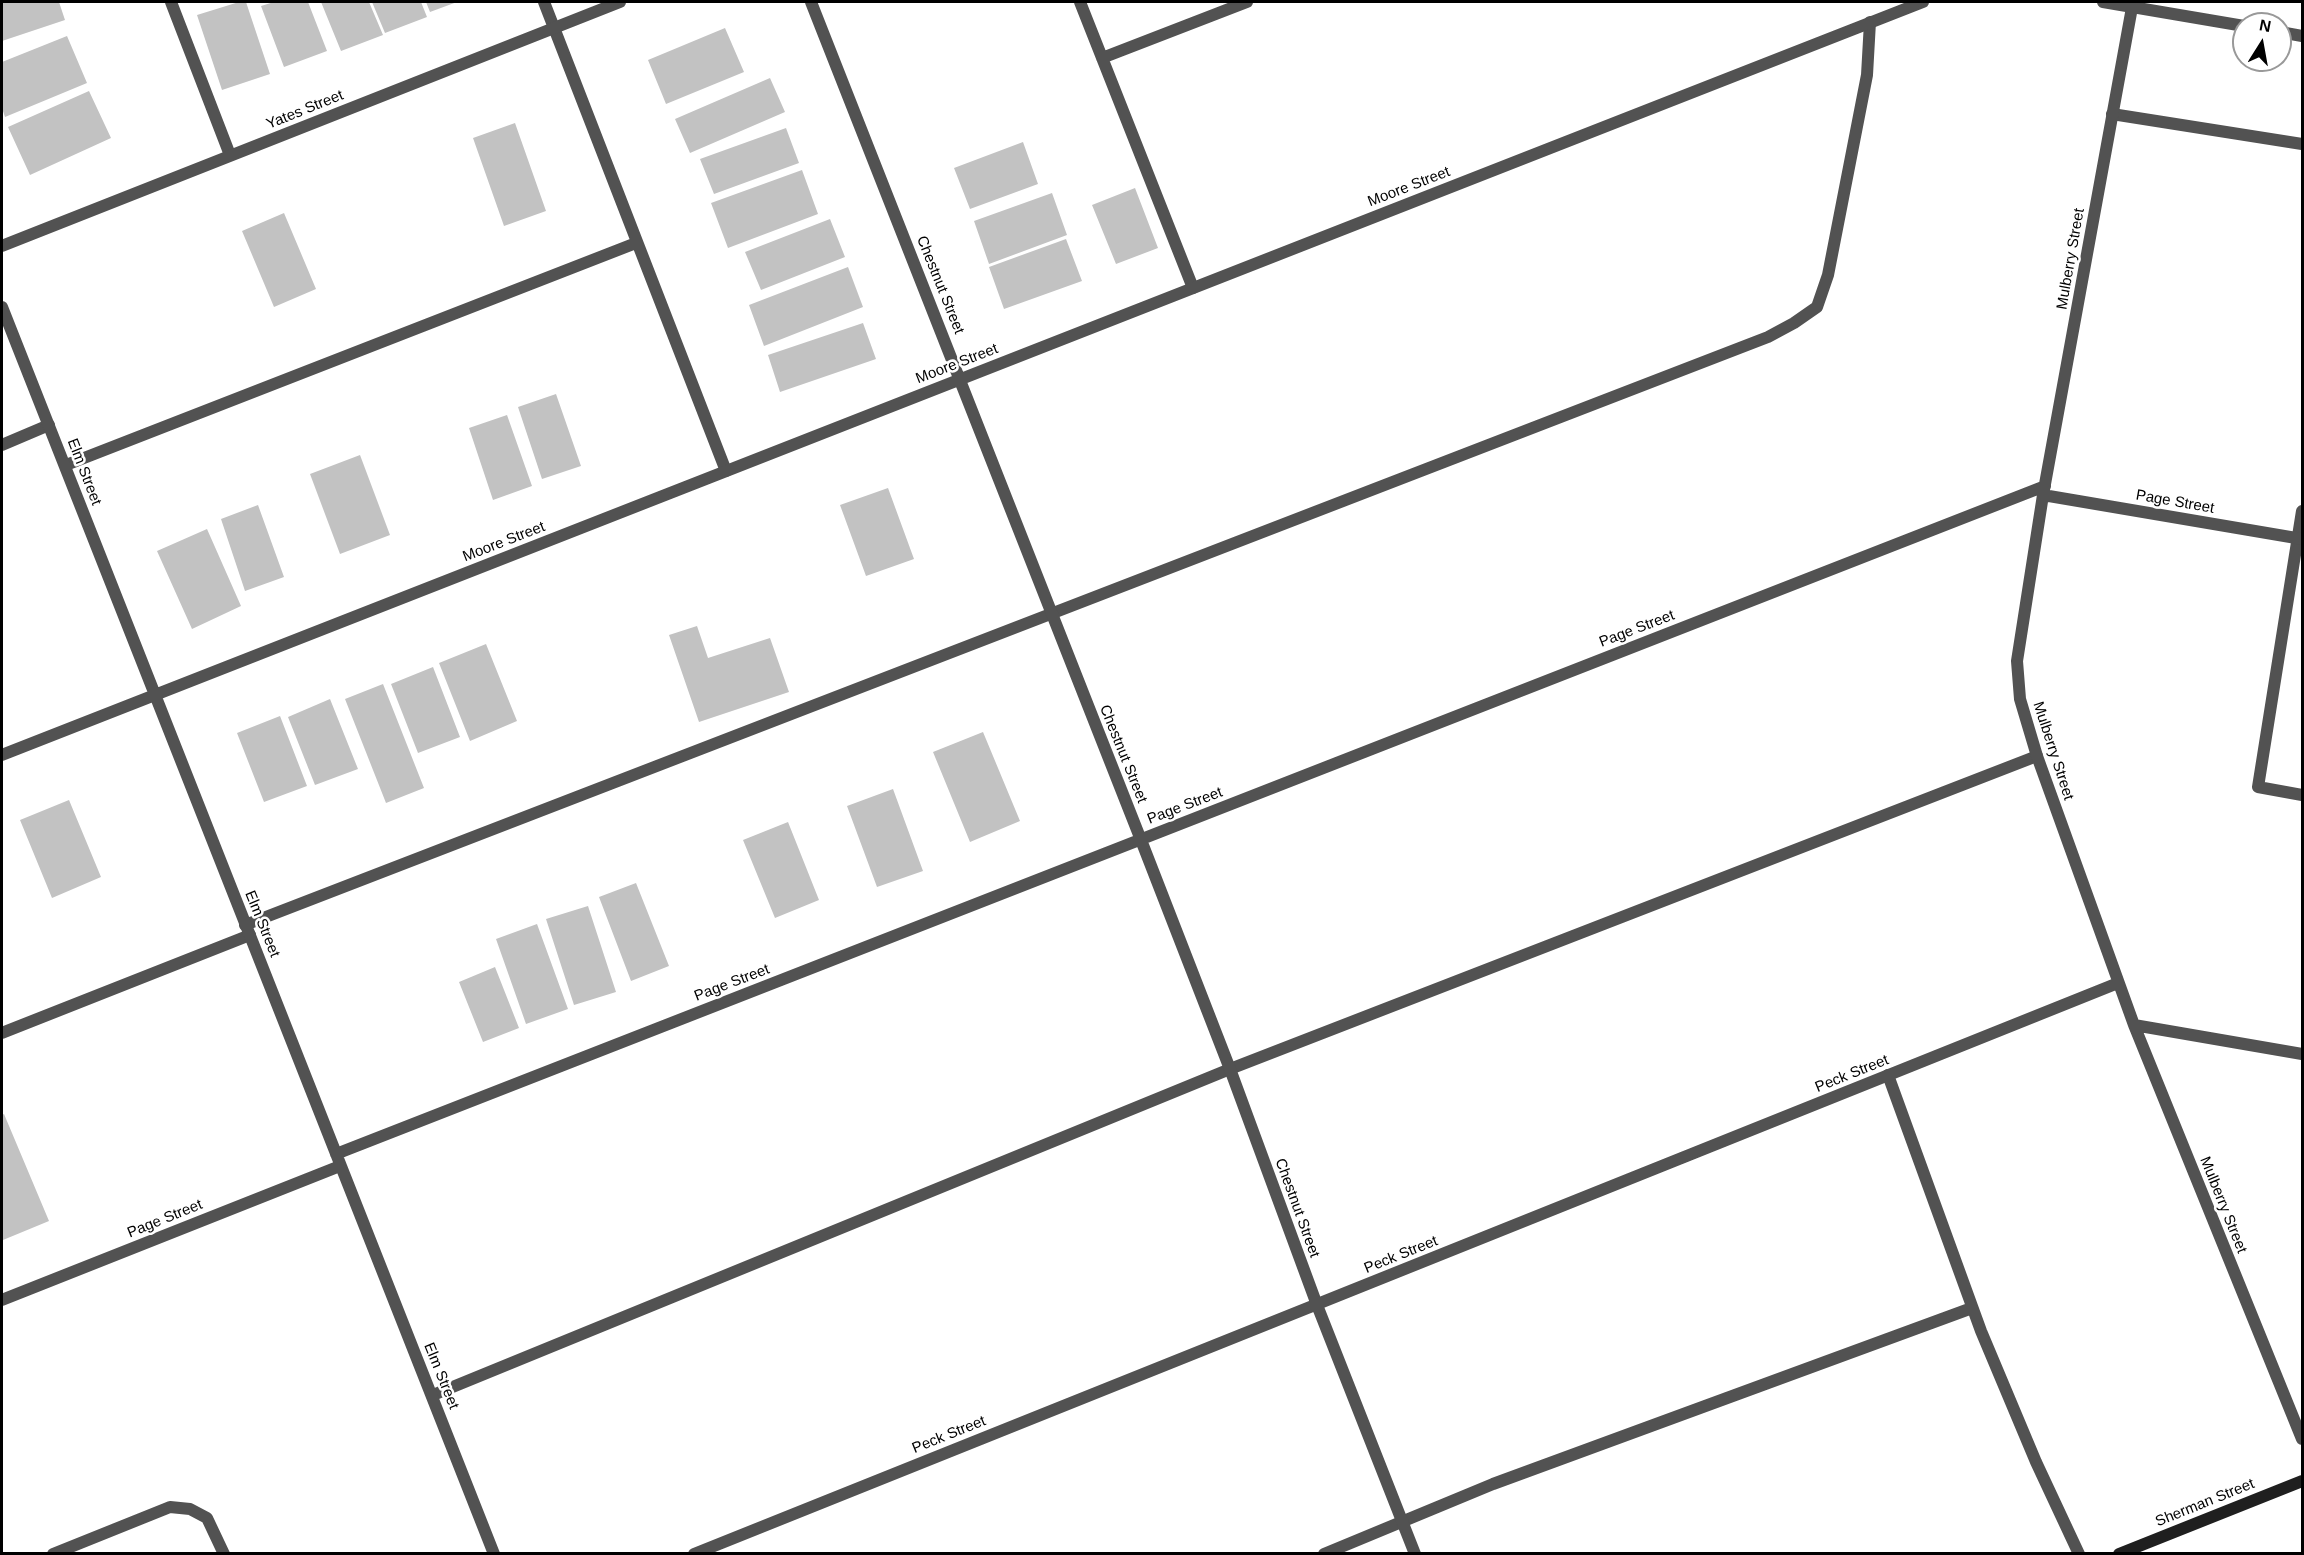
<!DOCTYPE html>
<html>
<head>
<meta charset="utf-8">
<style>
	body { margin:0 }
	#map { position:relative; width:2304px; height:1555px; overflow:hidden; background:#fff; font-family:Arial,sans-serif }
	canvas { display:block }
	.frame { position:absolute; inset:0; border:3px solid #000; pointer-events:none }
	.north { position:absolute; left:2232px; top:12px; width:60px; height:60px; box-sizing:border-box; background:#fff; border:2px solid #999; border-radius:50%; rotate:11deg; font-size:16px; font-weight:700; line-height:24px; text-align:center; color:#000 }
	.north::after { content:''; display:block; margin:auto; width:21px; height:27px; background:#000; clip-path:polygon(50% 0,100% 100%,50% 72%,0 100%) }
</style>
</head>
<body>
<div id="map">
<canvas width="2304" height="1555"></canvas>
<div class="frame"></div>
<div class="north">N</div>
</div>
<script>
const ctx = document.querySelector('canvas').getContext('2d');
ctx.lineJoin = 'round';
function fillPath(path, color) { ctx.fillStyle = color; ctx.fill(path, 'evenodd'); }
const shape = rows => new Path2D(rows.map(r => 'M' + r).join(''));
function strokePath(path, color, width, dash) { ctx.strokeStyle = color; ctx.lineWidth = width; ctx.lineCap = dash ? 'butt' : 'round'; ctx.setLineDash(dash || []); ctx.stroke(path); }
function label(font, color, halo, rows, align = 'center') {
  ctx.font = font + ' Arial,sans-serif'; ctx.lineWidth = 5; ctx.setLineDash([]); ctx.textBaseline = 'middle'; ctx.strokeStyle = halo; ctx.fillStyle = color; for (const [text, x, y, turn = 0] of rows) {
    ctx.save(); ctx.translate(x, y); ctx.rotate((+turn || 0) * Math.PI / 180); ctx.textAlign = isNaN(turn) ? turn : align; if (halo) ctx.strokeText(text, 0, 0); ctx.fillText(text, 0, 0); ctx.restore();
  }
}
fillPath(shape([
	[2,2,59,2,65,20,2,41],
	[239,2,246,2,270,74,222,90,197,15],
	[274,2,308,2,327,51,284,67,261,6],
	[321,2,369,2,383,35,341,51],
	[372,2,421,2,427,17,385,33],
	[426,2,457,2,430,12],
	[725,28,744,72,666,104,648,60],
	[67,36,87,83,5,117,2,108,2,62],
	[770,78,785,112,690,153,675,119],
	[89,91,111,138,30,175,8,127],
	[515,123,546,211,504,226,473,138],
	[786,128,799,163,714,194,700,159],
	[1023,142,1038,184,970,209,954,168],
	[802,170,818,214,728,248,711,203],
	[1135,188,1158,248,1116,264,1092,205],
	[1052,193,1067,235,989,264,974,221],
	[284,213,316,289,274,307,242,231],
	[830,219,845,257,761,290,745,252],
	[1066,239,1082,281,1004,309,989,267],
	[848,267,863,307,764,346,749,305],
	[863,323,876,359,780,392,768,355],
	[556,394,581,466,542,479,518,407],
	[507,415,532,486,493,500,469,428],
	[360,455,390,535,340,554,310,474],
	[888,488,914,559,866,576,840,505],
	[258,505,284,577,245,591,221,519],
	[207,529,241,606,192,629,157,551],
	[697,626,708,658,770,638,789,692,699,722,669,635],
	[486,644,517,721,470,741,439,663],
	[433,667,460,737,418,753,391,684],
	[383,684,424,788,386,803,345,699],
	[330,699,358,769,315,785,288,717],
	[280,716,307,786,264,802,237,733],
	[983,732,1020,821,970,842,933,752],
	[893,789,923,871,877,887,847,806],
	[69,800,101,877,52,898,20,820],
	[788,822,819,900,775,918,743,840],
	[636,883,669,966,631,981,599,897],
	[588,906,616,992,574,1005,546,919],
	[537,924,568,1009,526,1024,496,939],
	[495,967,519,1028,483,1042,459,982],
	[4,1114,49,1221,3,1240,2,1115]
]), '#c2c2c2');
strokePath(shape([
	[171,2,230,155],
	[544,2,726,471],
	[1080,2,1193,288],
	[1102,58,1247,2],
	[2112,114,2302,144],
	[2,445,49,425],
	[66,465,636,243],
	[2302,511,2258,787,2302,795],
	[245,925,1768,337,1794,323,1817,307,1828,275,1867,75,1870,22],
	[2,1033,250,935],
	[1888,1075,1981,1331,2036,1462,2079,1554],
	[433,1395,1230,1069,2037,756],
	[53,1554,170,1507,190,1509,207,1518,224,1554],
	[1324,1554,1493,1484,1972,1308]
]), '#525252', 12);
strokePath(shape([
	[811,2,1141,840,1230,1069,1317,1305,1415,1554],
	[2103,2,2244,26],
	[2133,2,2043,495,2017,661,2020,699,2037,756,2134,1025,2302,1439],
	[2280,32,2302,36],
	[2,246,620,2],
	[2,307,494,1554],
	[2043,495,2302,539],
	[2,755,1923,2],
	[2134,1025,2302,1054],
	[336,1154,2045,486],
	[2,1300,340,1166],
	[694,1554,2118,983]
]), '#525252', 12);
strokePath(shape([
	[2119,1554,2302,1481]
]), '#1f1f1f', 12);
label('15px', '#000', '#fff', [
	["Yates Street",305,110,-22],
	["Moore Street",1409,187,-21],
	["Mulberry Street",2071,259,-80],
	["Chestnut Street",940,285,68],
	["Moore Street",957,364,-21],
	["Elm Street",84,472,69],
	["Page Street",2175,502,10],
	["Moore Street",504,542,-21],
	["Page Street",1637,629,-21],
	["Mulberry Street",2053,751,72],
	["Chestnut Street",1123,754,68],
	["Page Street",1185,806,-21],
	["Elm Street",262,924,68],
	["Page Street",732,983,-21],
	["Peck Street",1852,1074,-22],
	["Mulberry Street",2223,1205,68],
	["Chestnut Street",1297,1208,70],
	["Page Street",165,1219,-22],
	["Peck Street",1401,1255,-22],
	["Elm Street",441,1376,68],
	["Peck Street",949,1435,-22],
	["Sherman Street",2205,1503,-22]
]);
</script>
</body>
</html>
